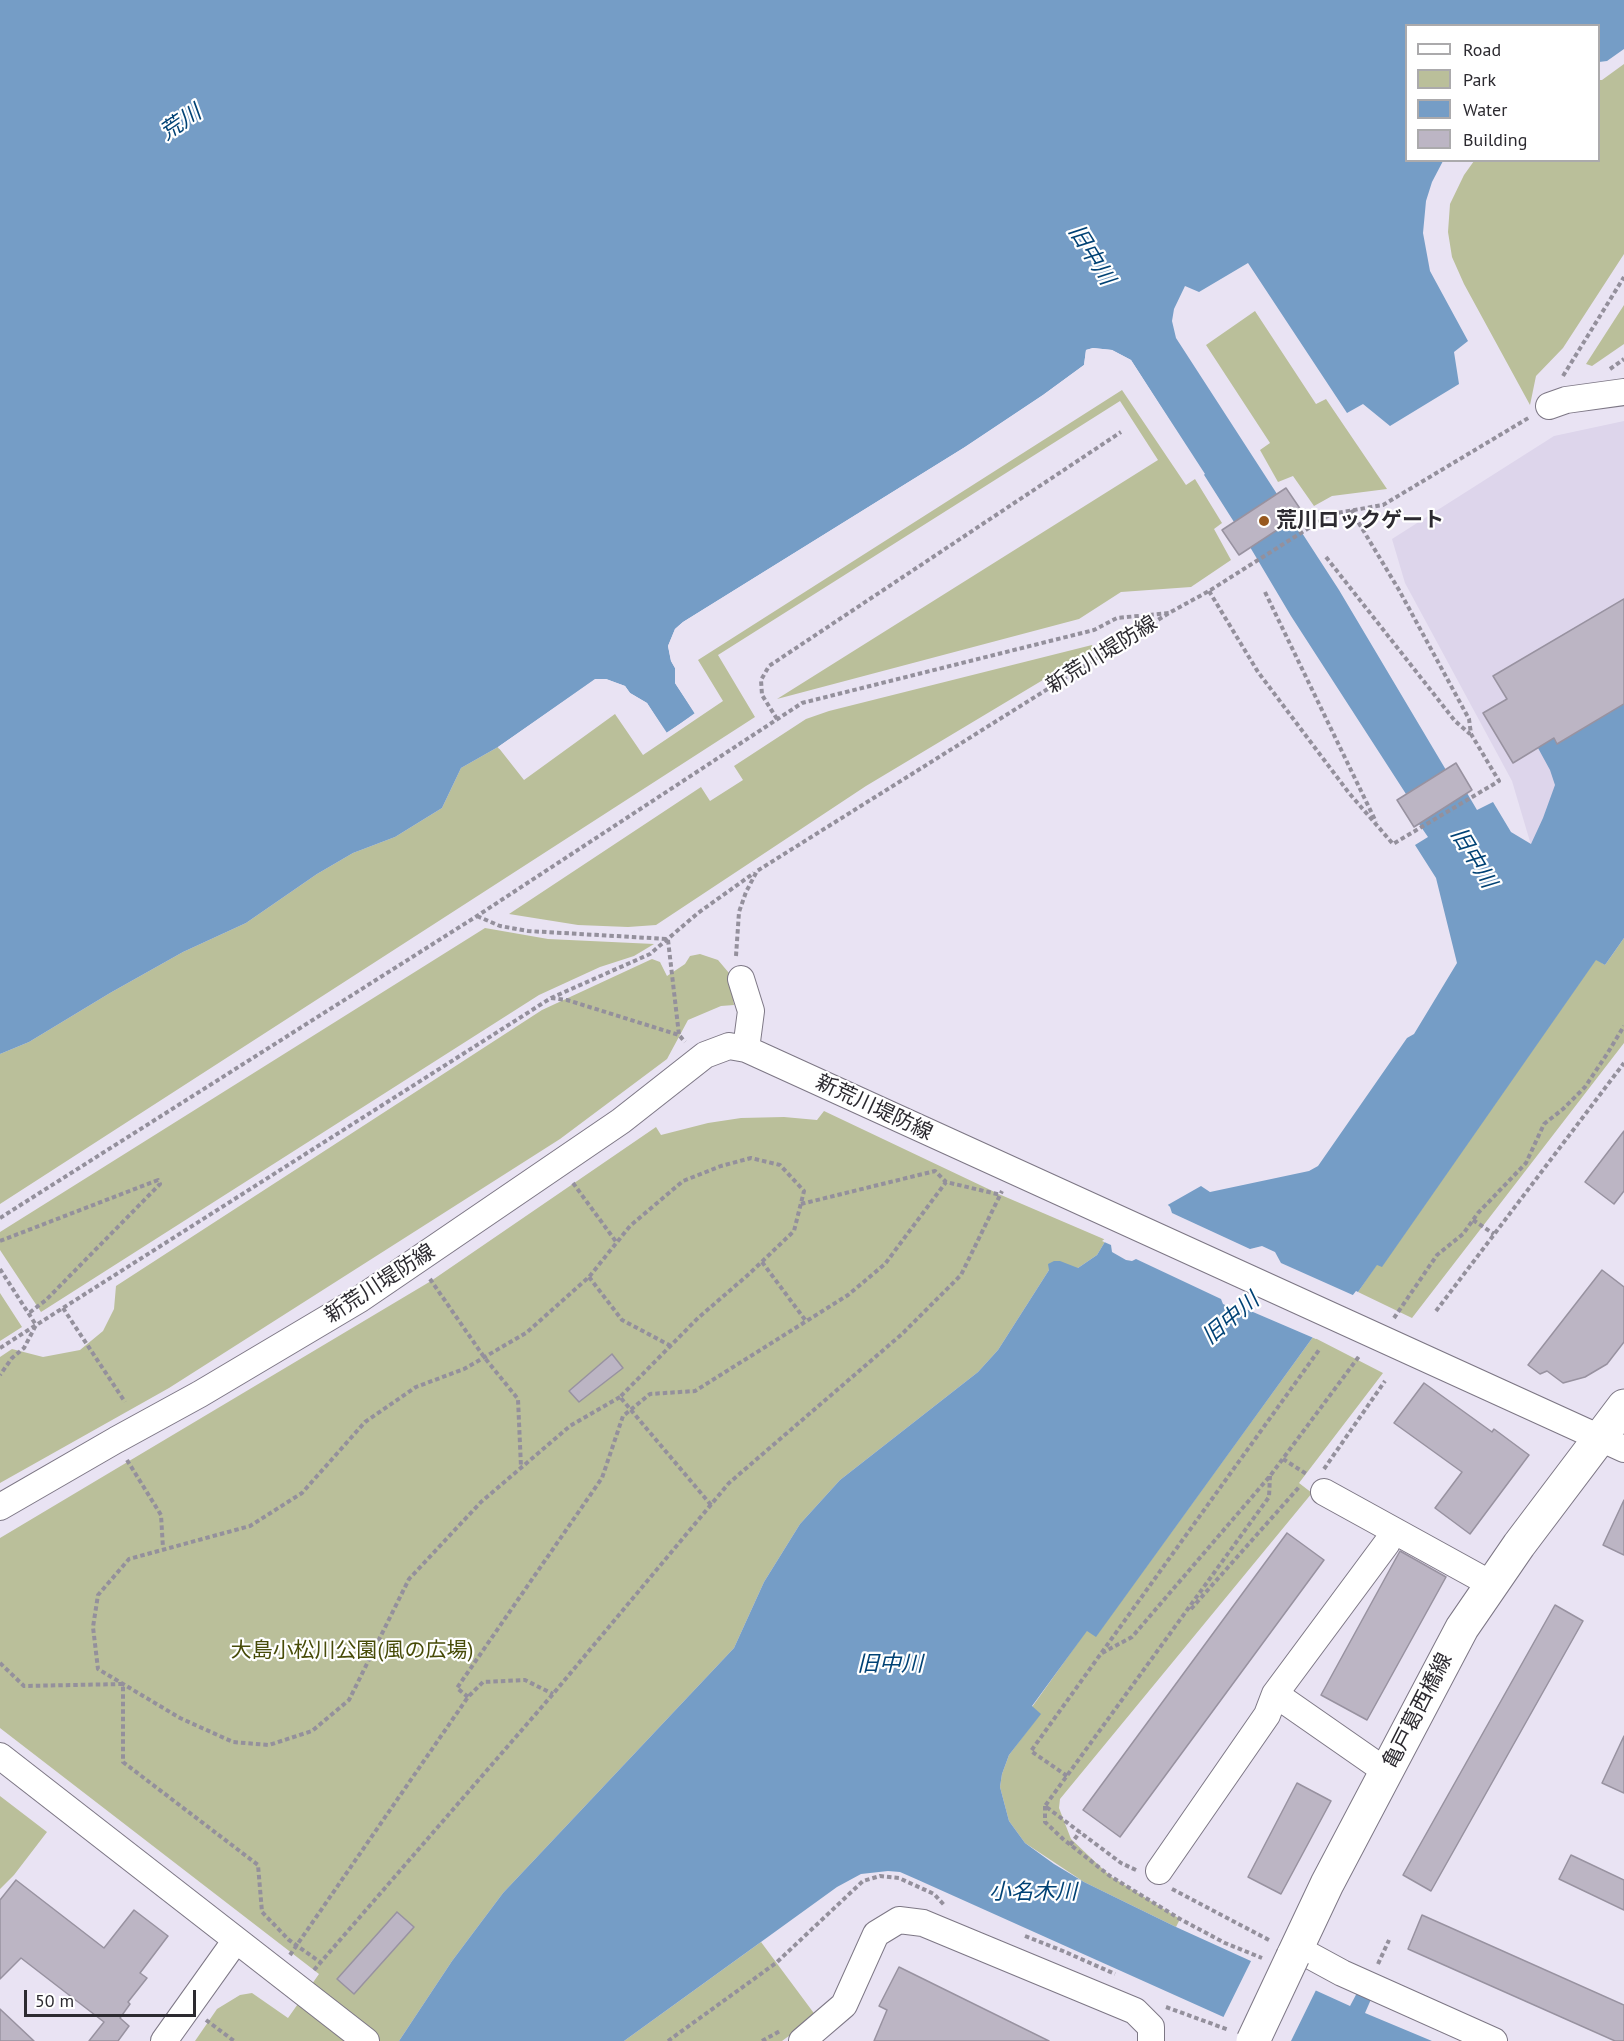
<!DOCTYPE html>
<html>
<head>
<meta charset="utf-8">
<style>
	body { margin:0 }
	#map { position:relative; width:1624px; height:2041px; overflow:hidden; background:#e9e3f3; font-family:"PT Sans",sans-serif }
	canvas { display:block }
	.legend { position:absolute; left:1405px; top:24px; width:195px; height:138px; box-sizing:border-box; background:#fff; border:2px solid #abaaac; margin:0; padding:8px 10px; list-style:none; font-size:18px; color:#2c2a30 }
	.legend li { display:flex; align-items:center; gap:12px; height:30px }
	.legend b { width:30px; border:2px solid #abaaac }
	.scale { position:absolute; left:24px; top:1990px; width:172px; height:27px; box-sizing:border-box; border:3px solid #2c2a30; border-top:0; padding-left:8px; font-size:18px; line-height:21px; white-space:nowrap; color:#2c2a30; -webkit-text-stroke:4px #fff; paint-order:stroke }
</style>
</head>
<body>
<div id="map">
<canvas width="1624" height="2041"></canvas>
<ul class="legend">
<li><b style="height:8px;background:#fff"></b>Road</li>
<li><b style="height:16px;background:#babf9a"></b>Park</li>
<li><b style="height:16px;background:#759dc6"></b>Water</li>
<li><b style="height:16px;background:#bcb5c4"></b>Building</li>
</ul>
<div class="scale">50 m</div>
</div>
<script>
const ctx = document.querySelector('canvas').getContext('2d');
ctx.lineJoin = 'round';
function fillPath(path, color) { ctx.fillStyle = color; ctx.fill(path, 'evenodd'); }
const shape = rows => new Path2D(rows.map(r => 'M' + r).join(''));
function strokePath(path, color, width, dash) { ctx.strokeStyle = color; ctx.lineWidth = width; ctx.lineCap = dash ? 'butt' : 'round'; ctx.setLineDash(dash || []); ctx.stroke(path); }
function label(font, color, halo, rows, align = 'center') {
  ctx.font = font + ' "PT Sans","Noto Sans JP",sans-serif'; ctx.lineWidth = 4.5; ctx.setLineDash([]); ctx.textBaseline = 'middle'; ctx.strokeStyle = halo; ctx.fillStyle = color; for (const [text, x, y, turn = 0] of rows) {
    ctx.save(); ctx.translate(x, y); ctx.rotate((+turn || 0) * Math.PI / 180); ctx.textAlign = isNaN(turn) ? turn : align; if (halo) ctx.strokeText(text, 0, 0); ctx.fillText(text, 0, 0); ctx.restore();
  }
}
fillPath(shape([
	[1624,421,1624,904,1531,845,1512,781,1405,583,1392,539,1554,436]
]), '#ddd5eb');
fillPath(shape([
	[1624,64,1624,254,1563,348,1536,376,1530,405,1464,284,1452,257,1448,232,1450,204,1464,175,1474,161,1598,160,1599,80,1602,80],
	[1624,305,1624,344,1592,366,1586,364],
	[1255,311,1316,404,1326,399,1387,489,1332,496,1314,506,1293,476,1278,482,1260,450,1270,443,1206,345],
	[1122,390,1186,485,1195,479,1222,523,1214,529,1231,560,1191,587,1121,592,1079,619,777,699,1158,460,1120,401,718,655,755,717,0,1204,0,1054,29,1042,110,993,183,952,246,923,317,874,353,853,395,837,442,808,461,768,498,747,524,780,615,714,643,755,723,701,698,660],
	[1092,645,1093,650,866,786,656,925,628,927,578,925,509,914,701,787,710,801,743,780,734,766,806,719,829,711],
	[485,928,548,939,654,944,634,956,600,967,539,995,41,1312,0,1250,0,1232],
	[1624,938,1624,1043,1412,1318,1358,1292,1377,1264,1382,1266,1596,959,1605,965],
	[700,954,718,960,729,973,734,1005,721,1006,688,1020,667,1059,560,1139,169,1388,0,1483,0,1357,12,1349,43,1357,80,1350,103,1331,114,1309,116,1286,542,1010,652,959,660,962,667,976,685,964,690,956],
	[824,1111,1001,1195,1106,1240,1097,1255,1078,1268,1049,1270,998,1350,978,1372,840,1480,800,1524,764,1582,734,1648,503,1893,452,1961,399,2041,195,2041,217,2009,240,1995,252,1993,288,2018,319,1974,0,1728,0,1538,431,1281,656,1127,661,1135,708,1123,741,1118,784,1117,817,1120],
	[0,1293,22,1327,0,1341],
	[1313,1337,1383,1373,1299,1483,1312,1493,1060,1799,1059,1808,1071,1839,1110,1876,1180,1919,1176,1927,1084,1882,1025,1843,1009,1821,1000,1787,1002,1774,1009,1755,1040,1714,1032,1707,1087,1630,1096,1636],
	[0,1796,47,1832,14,1875,0,1889],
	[761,1942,816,2016,782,2041,624,2041]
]), '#babf9a');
fillPath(shape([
	[0,0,1624,0,1624,49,1607,61,1599,62,1598,26,1406,26,1406,160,1443,161,1432,182,1426,201,1423,233,1430,271,1468,341,1454,352,1459,384,1390,426,1363,404,1347,413,1248,263,1199,292,1185,286,1174,309,1172,321,1176,338,1277,494,1234,522,1131,360,1112,350,1093,348,1086,350,1084,365,1043,395,965,447,683,622,675,629,668,646,671,661,675,668,675,683,695,714,666,733,647,703,630,693,625,686,606,679,595,679,498,747,461,768,442,808,395,837,353,853,317,874,246,923,183,952,110,993,29,1042,0,1054],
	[1293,519,1339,590,1446,770,1406,794,1291,616,1250,547],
	[1624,704,1624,938,1605,965,1596,960,1382,1267,1377,1265,1358,1292,1356,1291,1342,1309,1313,1337,1096,1637,1087,1631,1032,1706,1041,1714,1009,1755,1002,1774,1000,1787,1009,1821,1025,1843,1054,1864,1084,1882,1176,1927,1350,2006,1358,1991,1372,1997,1365,2013,1432,2041,1277,2041,916,1879,900,1872,888,1871,861,1874,837,1887,624,2041,399,2041,452,1961,503,1893,734,1648,764,1582,800,1524,840,1480,978,1372,998,1350,1049,1270,1048,1264,1054,1261,1060,1261,1078,1268,1097,1255,1106,1240,1201,1186,1210,1192,1309,1171,1318,1166,1407,1038,1414,1034,1457,963,1436,878,1415,845,1428,837,1419,824,1467,793,1477,810,1493,802,1511,832,1531,844,1543,818,1555,785,1550,770,1538,748,1554,738,1557,744,1559,743]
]), '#759dc6');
fillPath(shape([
	[1093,348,1112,350,1131,360,1205,474,1202,476,1128,362,1111,352,1088,353,1087,367,1045,397,966,450,685,624,677,631,671,647,674,660,678,667,678,682,698,714,668,735,664,735,645,705,629,695,623,688,606,682,596,682,499,749,498,747,596,679,606,679,625,686,630,693,647,703,667,733,695,713,675,683,675,668,671,661,668,646,675,629,683,622,965,447,1043,395,1084,365,1086,350],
	[1166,1203,1170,1207,1172,1213,1250,1249,1262,1246,1275,1252,1281,1263,1355,1296,1344,1311,1316,1339,1246,1309,1236,1310,1223,1304,1221,1299,1136,1259,1132,1261,1126,1260,1112,1252,1111,1245,1102,1241,1119,1228],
	[1252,1959,1317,1988,1291,2041,1270,2041,1222,2020]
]), '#e9e3f3');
const building = shape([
	[1286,488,1303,513,1239,555,1222,530,1286,488],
	[1624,599,1624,704,1557,744,1554,738,1513,763,1483,713,1507,699,1493,676,1624,599],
	[1456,763,1472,790,1414,827,1397,800,1456,763],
	[1624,1131,1624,1191,1614,1204,1585,1182,1624,1131],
	[1602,1270,1624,1287,1624,1342,1607,1364,1585,1377,1563,1383,1547,1371,1540,1374,1528,1365,1602,1270],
	[612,1354,623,1368,579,1402,569,1391,612,1354],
	[1424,1383,1492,1432,1494,1429,1529,1455,1470,1534,1435,1508,1462,1472,1394,1423,1424,1383],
	[1624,1500,1624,1555,1603,1545,1624,1500],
	[1287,1533,1324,1560,1120,1837,1083,1810,1287,1533],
	[1400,1551,1446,1577,1367,1720,1321,1695,1400,1551],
	[1555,1605,1583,1621,1431,1891,1403,1875,1555,1605],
	[1624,1736,1624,1793,1602,1783,1624,1736],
	[1297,1783,1331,1801,1281,1894,1248,1877,1297,1783],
	[1571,1855,1624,1880,1624,1910,1559,1879,1571,1855],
	[16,1880,104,1948,134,1910,168,1936,140,1973,147,1978,128,2002,130,2004,120,2018,129,2026,118,2041,89,2041,104,2022,21,1958,0,1979,0,1900,16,1880],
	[397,1912,414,1927,354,1994,337,1979,397,1912],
	[1422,1915,1624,2005,1624,2041,1615,2041,1408,1949,1422,1915],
	[899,1967,1049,2041,874,2041,887,2010,879,2006,899,1967],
	[0,2009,34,2041,0,2041,0,2009]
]);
fillPath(building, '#bcb5c4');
strokePath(building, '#9892a0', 1.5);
const minor = shape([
	[1549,406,1566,400,1624,392],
	[741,979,751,1011,746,1049],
	[1324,1492,1491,1584],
	[0,1507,116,1440,200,1394,360,1299,621,1121,705,1055,729,1046,746,1049,1624,1449],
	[1275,1694,1387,1772],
	[0,1756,366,2041],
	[1159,1871,1267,1715,1275,1694,1387,1543],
	[1296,1948,1342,1973,1494,2041],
	[164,2041,236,1940],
	[802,2041,844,2005,876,1934,899,1920,923,1923,1135,2011,1151,2027,1151,2041]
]);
const major = shape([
	[1293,1956,1327,1884,1462,1628,1519,1545,1624,1406]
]);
strokePath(minor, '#7d7785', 28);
strokePath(major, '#7d7785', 35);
strokePath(shape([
	[1610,369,1624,359],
	[1563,376,1624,277],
	[1326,557,1455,721,1470,734],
	[1209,591,1258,672,1349,793,1393,844,1499,781,1471,734,1469,719,1399,590,1351,510],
	[1265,592,1376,822],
	[777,719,762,695,761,680,769,666,1121,432],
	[477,916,500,926,528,931,667,939],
	[668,940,679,1035],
	[736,956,739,912,746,892,757,871,1169,613,1209,591,1331,514,1383,505,1530,417],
	[551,998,567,1000,679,1035,685,1042],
	[573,1183,617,1243],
	[801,1204,935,1171,946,1182,1001,1195],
	[0,1218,477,916,802,703,1094,630,1117,618,1169,613],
	[1473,1220,1494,1234],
	[0,1241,158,1180,160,1184,46,1300,29,1313],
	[762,1262,806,1321],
	[0,1269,36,1325,24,1348,12,1358,0,1375],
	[589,1277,622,1320,671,1346],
	[430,1279,484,1357,518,1399,521,1467],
	[63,1308,125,1402],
	[1436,1311,1624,1063],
	[1394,1318,1437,1255,1463,1234,1478,1213,1526,1163,1544,1124,1563,1109,1585,1087,1607,1054,1624,1026],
	[0,1348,551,998,650,954,698,913,754,873],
	[620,1397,570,1426,481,1502,409,1579,349,1700,312,1731,269,1745,233,1742,180,1718,98,1669,93,1627,98,1595,129,1559,250,1526,302,1493,365,1422,416,1387,464,1369,526,1333,589,1277,630,1226,683,1181,721,1166,751,1158,780,1165,804,1191,794,1231,749,1274,698,1318,620,1397,711,1505],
	[1283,1459,1308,1475],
	[127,1460,161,1515,163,1548],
	[1324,1469,1385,1381],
	[1191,1609,1300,1486],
	[1102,1653,1132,1637,1270,1476,1360,1355],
	[0,1663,24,1686,123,1684,123,1762,258,1865,262,1912,289,1940,320,1962],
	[468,1697,457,1688,602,1478,623,1416,650,1394,695,1391,848,1295,885,1264,946,1182],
	[1067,1776,1031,1751,1319,1350],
	[1045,1806,1045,1822,1063,1839,1110,1876,1180,1919,1225,1943,1262,1958],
	[1070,1845,1080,1832],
	[1136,1870,1121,1863,1045,1806,1269,1497,1270,1476],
	[1172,1889,1269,1940],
	[1025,1936,1063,1951,1115,1974],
	[290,1955,468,1697,483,1682,525,1680,553,1694],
	[1378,1964,1389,1940],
	[314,1970,553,1694,729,1483,902,1334,961,1275,1002,1191],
	[1166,2007,1229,2030],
	[206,2020,234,2041],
	[668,2041,776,1963,863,1881,880,1876,899,1878,934,1894,945,1906],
	[762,2041,780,2031]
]), '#94909c', 4, [4.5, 3]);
strokePath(minor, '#fff', 26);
strokePath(major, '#fff', 33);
const majorBridge = shape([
	[1253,2041,1293,1956]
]);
strokePath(majorBridge, '#7d7785', 35, []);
strokePath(majorBridge, '#fff', 33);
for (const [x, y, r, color] of [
	[1264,521,6,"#97581f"]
]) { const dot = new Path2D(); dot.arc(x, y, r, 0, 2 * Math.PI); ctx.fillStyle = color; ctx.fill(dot); strokePath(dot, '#fff', 2); }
label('bold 21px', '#2c2a30', '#fff', [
	["荒川ロックゲート",1276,521]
], 'left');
label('21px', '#2c2a30', '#fff', [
	["新荒川堤防線",1102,655,-32],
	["新荒川堤防線",874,1108,25],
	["新荒川堤防線",380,1284,-33],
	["亀戸葛西橋線",1418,1711,-63]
]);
label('21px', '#474b08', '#fff', [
	["大島小松川公園(風の広場)",352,1651]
]);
label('italic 22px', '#004275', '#fff', [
	["荒川",181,123,-34],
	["旧中川",1091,255,58],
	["旧中川",1473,858,59],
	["旧中川",1231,1319,-40],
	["旧中川",890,1665],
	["小名木川",1033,1893]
]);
</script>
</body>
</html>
